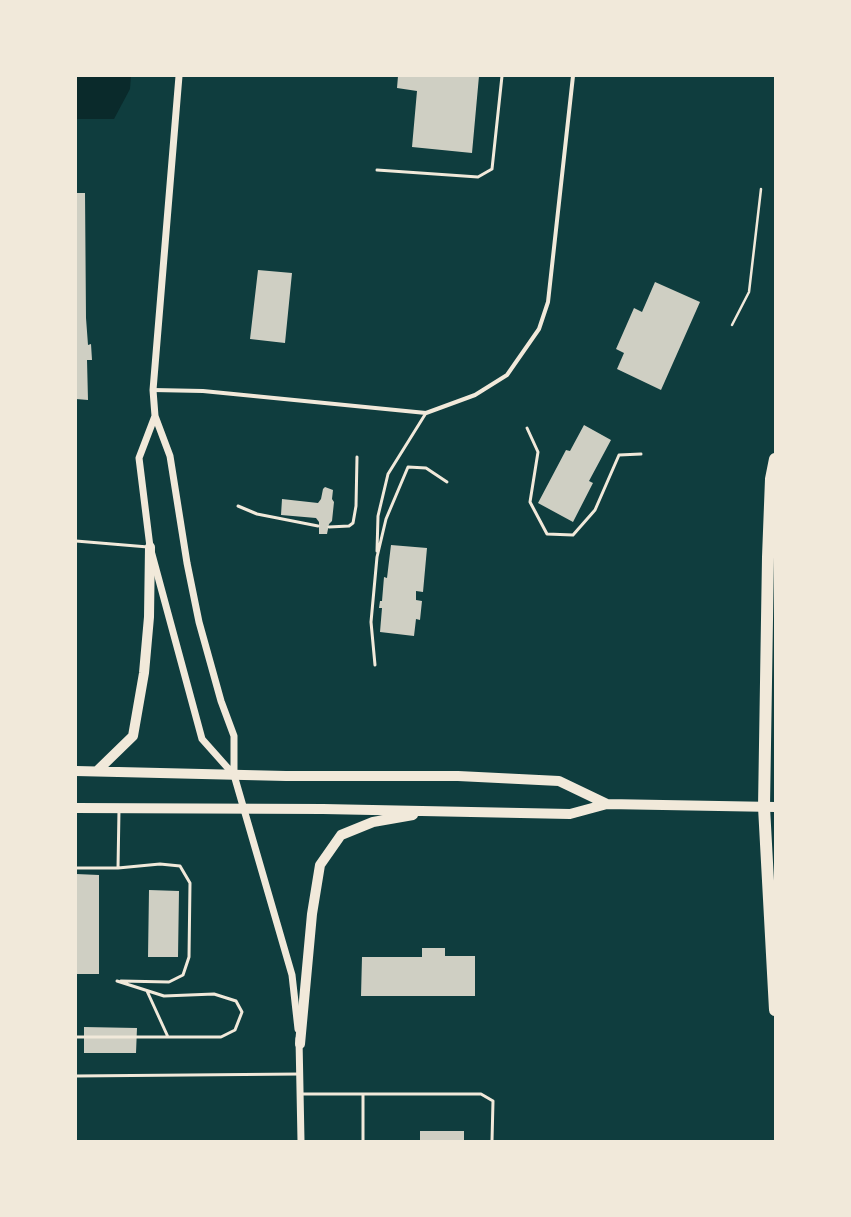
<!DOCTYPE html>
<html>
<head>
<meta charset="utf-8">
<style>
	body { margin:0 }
	#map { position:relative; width:851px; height:1217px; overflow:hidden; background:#0f3d3e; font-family:Karla,sans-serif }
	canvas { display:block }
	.frame { position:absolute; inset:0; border:77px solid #f1e9da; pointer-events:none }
</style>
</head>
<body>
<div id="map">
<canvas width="851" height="1217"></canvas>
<div class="frame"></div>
</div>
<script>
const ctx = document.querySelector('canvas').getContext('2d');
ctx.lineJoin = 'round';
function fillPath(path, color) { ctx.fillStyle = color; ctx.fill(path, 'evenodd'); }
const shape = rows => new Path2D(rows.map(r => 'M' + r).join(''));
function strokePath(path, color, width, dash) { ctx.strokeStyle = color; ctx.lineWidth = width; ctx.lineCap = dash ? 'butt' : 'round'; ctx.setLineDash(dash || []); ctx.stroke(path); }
fillPath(shape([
	[76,76,131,76,130,89,114,119,76,119]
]), '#0a2a2b');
fillPath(shape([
	[398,76,479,76,472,153,412,147,417,91,397,88],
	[76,193,85,193,86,318,88,345,91,344,92,360,87,360,88,400,76,399],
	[258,270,292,273,285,343,250,339],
	[655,282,700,302,661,390,617,369,624,353,616,349,634,308,642,312],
	[584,425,611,440,589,481,593,483,573,522,538,503,566,450,570,451],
	[325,487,333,490,332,499,334,502,332,521,329,524,327,534,319,534,319,522,316,518,281,515,282,499,318,503,321,499,323,489],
	[391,545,427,548,423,592,416,591,416,600,422,601,420,620,416,619,414,636,380,632,382,608,379,608,380,601,382,601,384,577,387,578],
	[76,874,99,875,99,974,76,974],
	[149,890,179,891,178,957,148,957],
	[422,948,445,948,445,956,475,956,475,996,361,996,362,957,422,957],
	[84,1027,137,1028,136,1053,84,1053],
	[420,1131,464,1131,464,1141,420,1141]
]), '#cfcfc3');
strokePath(shape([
	[732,325,749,292,761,189]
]), '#f1e9da', 2.5);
strokePath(shape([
	[377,170,478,177,492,169,502,76],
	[527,428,538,452,530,502,547,534,573,535,595,510,619,455,641,454],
	[238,506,257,514,318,526],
	[329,527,349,526,353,523,356,506,357,457],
	[76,541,148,547],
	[377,551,378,516,388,474,426,413],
	[375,665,371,622,377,557,386,519,408,467,426,468,447,482],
	[76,868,118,868,119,810],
	[118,868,160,864,180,866,190,883,189,957,183,975,169,982,121,981],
	[147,991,168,1037],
	[76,1037,221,1037,235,1030,242,1012,236,1001,214,994,164,996,117,981],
	[76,1076,300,1074],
	[301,1094,481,1094,493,1101,492,1141],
	[363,1141,363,1094]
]), '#f1e9da', 3);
strokePath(shape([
	[153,390,203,391,426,413,475,395,507,375,539,329,548,302,573,76]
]), '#f1e9da', 4);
strokePath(shape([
	[179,76,153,390,155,416,170,456,187,563,199,622,221,701,234,736,234,775,292,975,298,1029],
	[155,416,139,458,150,547,202,739,234,775],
	[299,1039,301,1141]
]), '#f1e9da', 7);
strokePath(shape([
	[76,771,286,776,458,776,559,781,607,804,775,807],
	[97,771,133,736,144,673,149,617,150,547],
	[76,808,323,809,570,814,607,804],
	[300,1044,312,914,320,865,341,835,373,822,413,815]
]), '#f1e9da', 10);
strokePath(shape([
	[775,459,771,479,768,557,764,807,775,1010]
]), '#f1e9da', 12);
</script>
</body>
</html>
